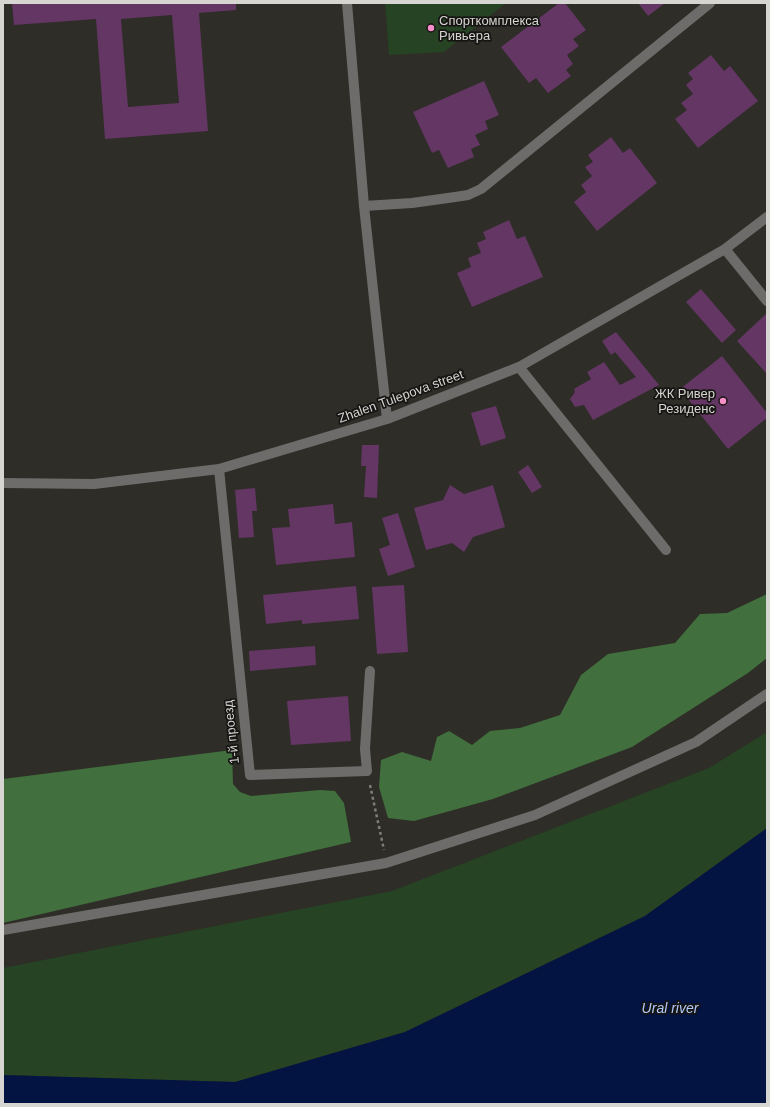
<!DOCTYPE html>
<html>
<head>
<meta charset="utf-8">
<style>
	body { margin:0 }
	#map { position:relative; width:770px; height:1107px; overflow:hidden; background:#2e2d27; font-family:Helvetica,sans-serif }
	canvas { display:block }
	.frame { position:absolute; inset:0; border:4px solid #d6d5d2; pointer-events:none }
</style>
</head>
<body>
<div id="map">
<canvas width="770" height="1107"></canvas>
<div class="frame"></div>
</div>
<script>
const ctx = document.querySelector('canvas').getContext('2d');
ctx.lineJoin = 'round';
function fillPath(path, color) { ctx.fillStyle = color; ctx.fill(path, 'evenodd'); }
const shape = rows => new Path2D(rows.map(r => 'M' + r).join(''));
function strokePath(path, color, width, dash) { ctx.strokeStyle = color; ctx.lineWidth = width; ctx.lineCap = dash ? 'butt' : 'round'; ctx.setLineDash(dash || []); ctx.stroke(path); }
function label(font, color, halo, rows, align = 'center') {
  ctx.font = font + ' Helvetica,sans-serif'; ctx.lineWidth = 3.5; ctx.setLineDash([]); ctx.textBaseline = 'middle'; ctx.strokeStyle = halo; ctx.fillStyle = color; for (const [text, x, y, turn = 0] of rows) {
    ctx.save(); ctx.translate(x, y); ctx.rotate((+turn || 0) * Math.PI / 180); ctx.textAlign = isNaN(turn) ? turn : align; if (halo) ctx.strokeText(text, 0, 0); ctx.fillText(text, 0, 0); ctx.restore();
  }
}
fillPath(shape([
	[385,3,506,3,444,52,389,55],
	[767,732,767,828,645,916,405,1032,235,1082,3,1075,3,968,392,891,709,768]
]), '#264323');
fillPath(shape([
	[767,594,767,658,748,673,632,747,493,799,414,821,388,818,379,787,381,760,402,752,431,761,437,737,449,731,472,745,490,731,520,728,560,715,581,675,608,654,675,643,700,614,727,613],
	[232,750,233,784,240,792,251,796,320,790,335,791,344,803,351,842,3,923,3,779]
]), '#416f3d');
fillPath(shape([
	[767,828,767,1104,3,1104,3,1075,235,1082,405,1032,645,916]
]), '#031443');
fillPath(shape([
	[12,3,236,3,236,10,199,13,208,131,105,139,96,19,14,25],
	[172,15,179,103,128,107,121,19],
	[559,3,565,3,586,30,573,39,579,46,567,55,573,64,566,70,571,76,548,93,536,78,529,83,501,47],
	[638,3,665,3,648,16],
	[711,55,724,71,730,66,758,101,698,148,675,119,687,110,681,103,693,94,686,85,693,79,688,73],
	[484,81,499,115,485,121,488,129,475,135,480,145,471,149,474,157,448,168,439,150,432,153,413,112],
	[611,137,623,153,630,148,657,183,597,231,574,202,586,192,581,185,592,176,585,167,593,162,588,155],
	[509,220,517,239,525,236,543,277,472,307,457,273,471,267,468,258,481,253,477,243,486,239,483,232],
	[701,289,736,330,722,343,686,302],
	[767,313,767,374,737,341],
	[616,332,659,385,593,420,584,405,575,407,570,399,575,392,574,389,591,379,587,372,604,362,620,385,636,377,615,352,611,355,602,341],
	[722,356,767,413,767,418,728,449,680,389],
	[496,406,506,438,481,446,471,413],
	[362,445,379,445,377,498,364,497,366,466,361,466],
	[528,465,542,487,532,493,518,472],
	[450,485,464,494,493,485,505,527,473,537,464,552,452,543,426,550,414,508,443,500],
	[255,488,257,511,252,511,254,537,239,538,235,490],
	[333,504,335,524,352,522,355,557,276,565,272,528,290,527,288,509],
	[398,513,415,567,388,576,379,549,390,545,382,518],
	[404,585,408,652,377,654,372,587],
	[356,586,359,619,302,624,302,620,266,624,263,595],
	[315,646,316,665,250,671,249,651],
	[348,696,351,741,291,745,287,701]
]), '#633664');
strokePath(shape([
	[370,785,384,850]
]), '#7f7e79', 2.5, [3, 3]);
strokePath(shape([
	[347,3,364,206,387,419],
	[364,206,412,203,455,197,468,195,481,189,710,3],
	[725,249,767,301],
	[519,367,666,550],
	[219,469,250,775,367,771,365,749,370,671],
	[3,483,94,484,219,469,387,419,519,367,725,249,767,217],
	[3,930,386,863,535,815,696,742,767,694]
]), '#6e6c6a', 10);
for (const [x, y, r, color] of [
	[431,28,4,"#f98fc9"],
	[723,401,4,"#f98fc9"]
]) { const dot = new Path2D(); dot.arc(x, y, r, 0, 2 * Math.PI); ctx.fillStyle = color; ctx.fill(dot); strokePath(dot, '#161513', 1.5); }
label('13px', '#d6d5d2', '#161513', [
	["Спорткомплекса",439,21],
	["Ривьера",439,36],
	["ЖК Ривер",715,394,"right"],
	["Резиденс",715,409,"right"]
], 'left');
label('13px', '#d6d5d2', '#161513', [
	["Zhalen Tulepova street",401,397,-20],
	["1-й проезд",232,732,-96]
]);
label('italic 14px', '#b0c8f9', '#161513', [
	["Ural river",670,1009]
]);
</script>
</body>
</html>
